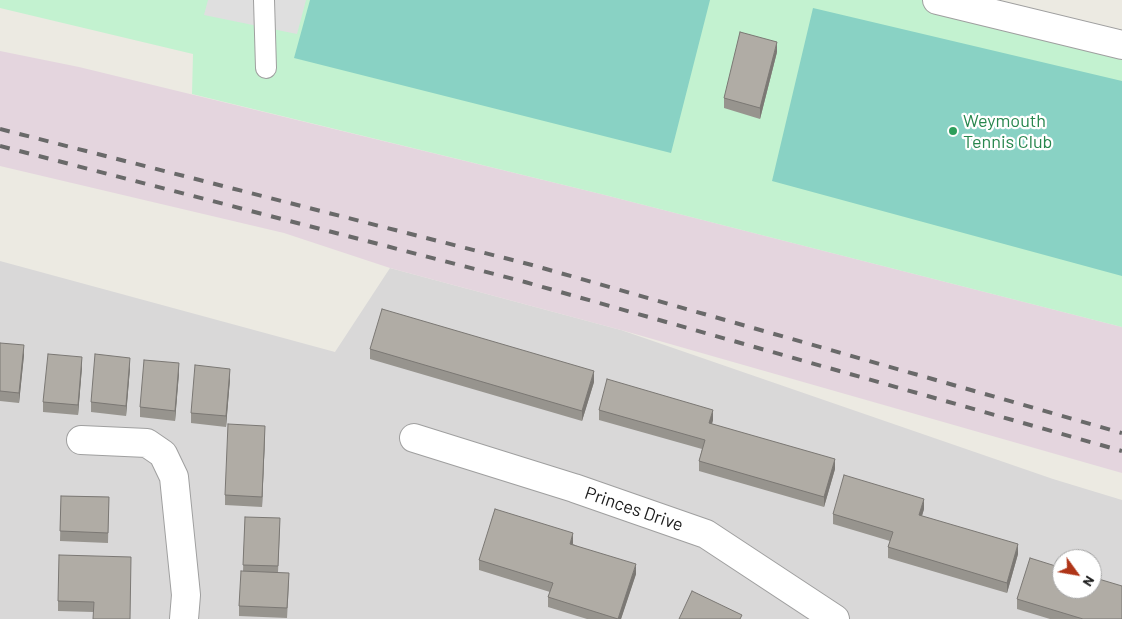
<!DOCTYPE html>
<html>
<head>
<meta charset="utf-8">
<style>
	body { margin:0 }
	#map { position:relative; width:1122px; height:619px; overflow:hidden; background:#eceae2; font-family:Barlow,sans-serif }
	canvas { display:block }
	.north { position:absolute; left:1052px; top:549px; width:50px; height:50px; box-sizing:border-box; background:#fff; border:1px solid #a4a4a4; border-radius:50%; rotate:122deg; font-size:14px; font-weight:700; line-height:20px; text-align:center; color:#1b1b1b }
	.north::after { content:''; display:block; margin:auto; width:18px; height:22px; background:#af3518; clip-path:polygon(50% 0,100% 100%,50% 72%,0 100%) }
</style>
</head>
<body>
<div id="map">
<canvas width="1122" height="619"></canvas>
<div class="north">N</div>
</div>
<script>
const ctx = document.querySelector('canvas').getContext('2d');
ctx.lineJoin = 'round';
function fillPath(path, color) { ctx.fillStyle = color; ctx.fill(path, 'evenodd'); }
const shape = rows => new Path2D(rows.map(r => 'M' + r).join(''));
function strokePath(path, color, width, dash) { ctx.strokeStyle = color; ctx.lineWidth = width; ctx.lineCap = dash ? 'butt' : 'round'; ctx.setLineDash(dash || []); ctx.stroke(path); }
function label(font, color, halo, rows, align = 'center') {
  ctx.font = font + ' Barlow,sans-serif'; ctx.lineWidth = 4.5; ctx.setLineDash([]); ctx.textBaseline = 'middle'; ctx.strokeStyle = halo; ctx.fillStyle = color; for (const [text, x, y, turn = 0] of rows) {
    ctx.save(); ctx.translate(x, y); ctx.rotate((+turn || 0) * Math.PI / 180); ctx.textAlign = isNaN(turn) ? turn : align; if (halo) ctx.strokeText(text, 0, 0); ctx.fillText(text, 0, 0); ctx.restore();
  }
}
fillPath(shape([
	[0,261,335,352,390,268,621,330,1053,479,1122,500,1122,619,0,619],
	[1062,559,1092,559,1092,589,1062,589]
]), '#d9d8d8');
fillPath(shape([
	[0,51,79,67,601,194,1122,327,1122,473,621,330,390,268,284,233,0,166]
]), '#e4d5de');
fillPath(shape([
	[0,0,937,0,1122,45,1122,327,601,194,192,94,193,54,0,8]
]), '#c3f2d0');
fillPath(shape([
	[310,0,710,0,671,153,294,58],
	[813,8,1122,81,1122,276,772,181]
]), '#89d2c4');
fillPath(shape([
	[208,0,306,0,297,34,204,15]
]), '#dfdfdf');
const service = shape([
	[264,0,266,68]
]);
const minor = shape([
	[414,438,574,488,706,534,835,619],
	[81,440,147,443,163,454,174,477,186,595,184,619]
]);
const tertiary = shape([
	[937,0,1122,45]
]);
strokePath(service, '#9f9f9f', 22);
strokePath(minor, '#9f9f9f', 30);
strokePath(tertiary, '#9f9f9f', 30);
strokePath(service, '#fff', 20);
strokePath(minor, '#fff', 28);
strokePath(tertiary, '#fff', 28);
strokePath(shape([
	[0,129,532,265,1122,433],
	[0,146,525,282,1122,451]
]), '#696969', 4, [10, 10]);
fillPath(shape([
	[777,52,760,119,724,108,724,98],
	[0,343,24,355,19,403,0,401],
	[370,349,594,382,582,421,370,359],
	[82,367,78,415,43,412,43,402],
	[130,368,126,416,91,412,91,402],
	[179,373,175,421,140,417,140,407],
	[230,379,226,427,191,423,191,413],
	[599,410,713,420,712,424,835,469,824,507,699,471,699,461,702,449,599,420],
	[265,436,262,507,225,505,225,495],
	[61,496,109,497,108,543,60,541],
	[924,509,922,516,1018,554,1007,593,888,558,888,547,890,541,833,524,833,514],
	[245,517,280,528,278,572,289,583,287,618,239,616,239,606,243,571],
	[573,543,573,544,636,574,621,619,587,619,548,607,548,597,550,592,479,570,479,560],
	[131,557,93,612,58,611,58,601],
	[1017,599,1122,619,1050,619,1017,609]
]), '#97948e');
fillPath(shape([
	[777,42,777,52,760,119,760,108],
	[24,345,24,355,19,403,19,393],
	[82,357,82,367,78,415,78,405],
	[130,358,130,368,126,416,126,406],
	[179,363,179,373,175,421,175,411],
	[230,369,230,379,226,427,226,416],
	[594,371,594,382,582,421,582,411],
	[713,410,713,420,709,433,709,423],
	[265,426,265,436,262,507,262,497],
	[835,459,835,469,824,507,824,497],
	[924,499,924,509,919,525,919,515],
	[573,533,573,543,570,554,570,544],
	[1018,544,1018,554,1007,593,1007,583],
	[636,564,636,574,621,619,618,619]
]), '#7b7874');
const building = shape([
	[740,32,777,42,760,108,724,98,740,32],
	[382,309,594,371,582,411,370,349,382,309],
	[0,343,24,345,19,393,0,391,0,343],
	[48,354,82,357,78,405,43,402,48,354],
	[95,354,130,358,126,406,91,402,95,354],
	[144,360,179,363,175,411,140,407,144,360],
	[195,365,230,369,226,416,191,413,195,365],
	[607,379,713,410,709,423,835,459,824,497,699,461,705,440,599,410,607,379],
	[228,424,265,426,262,497,225,495,228,424],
	[844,475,924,499,919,515,1018,544,1007,583,888,547,893,532,833,514,844,475],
	[61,496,109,497,108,533,60,531,61,496],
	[495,509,573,533,570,544,636,564,618,619,548,597,553,583,479,560,495,509],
	[245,517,280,518,278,566,243,565,245,517],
	[59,555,131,557,130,619,93,619,94,602,58,601,59,555],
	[1030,558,1062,568,1062,589,1092,589,1092,577,1122,586,1122,619,1083,619,1017,599,1030,558],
	[241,571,289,573,287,608,239,606,241,571],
	[692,591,742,615,740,619,679,619,692,591]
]);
fillPath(building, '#b0aca5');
strokePath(building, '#7b7874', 1);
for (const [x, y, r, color] of [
	[953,131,5,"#2e9e5b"]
]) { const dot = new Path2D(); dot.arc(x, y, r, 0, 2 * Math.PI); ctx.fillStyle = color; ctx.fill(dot); strokePath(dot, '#fff', 2); }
label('18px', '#27864d', '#fff', [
	["Weymouth",963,121],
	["Tennis Club",963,142]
], 'left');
label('18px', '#1b1b1b', '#fff', [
	["Princes Drive",634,509,19]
]);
</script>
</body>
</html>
